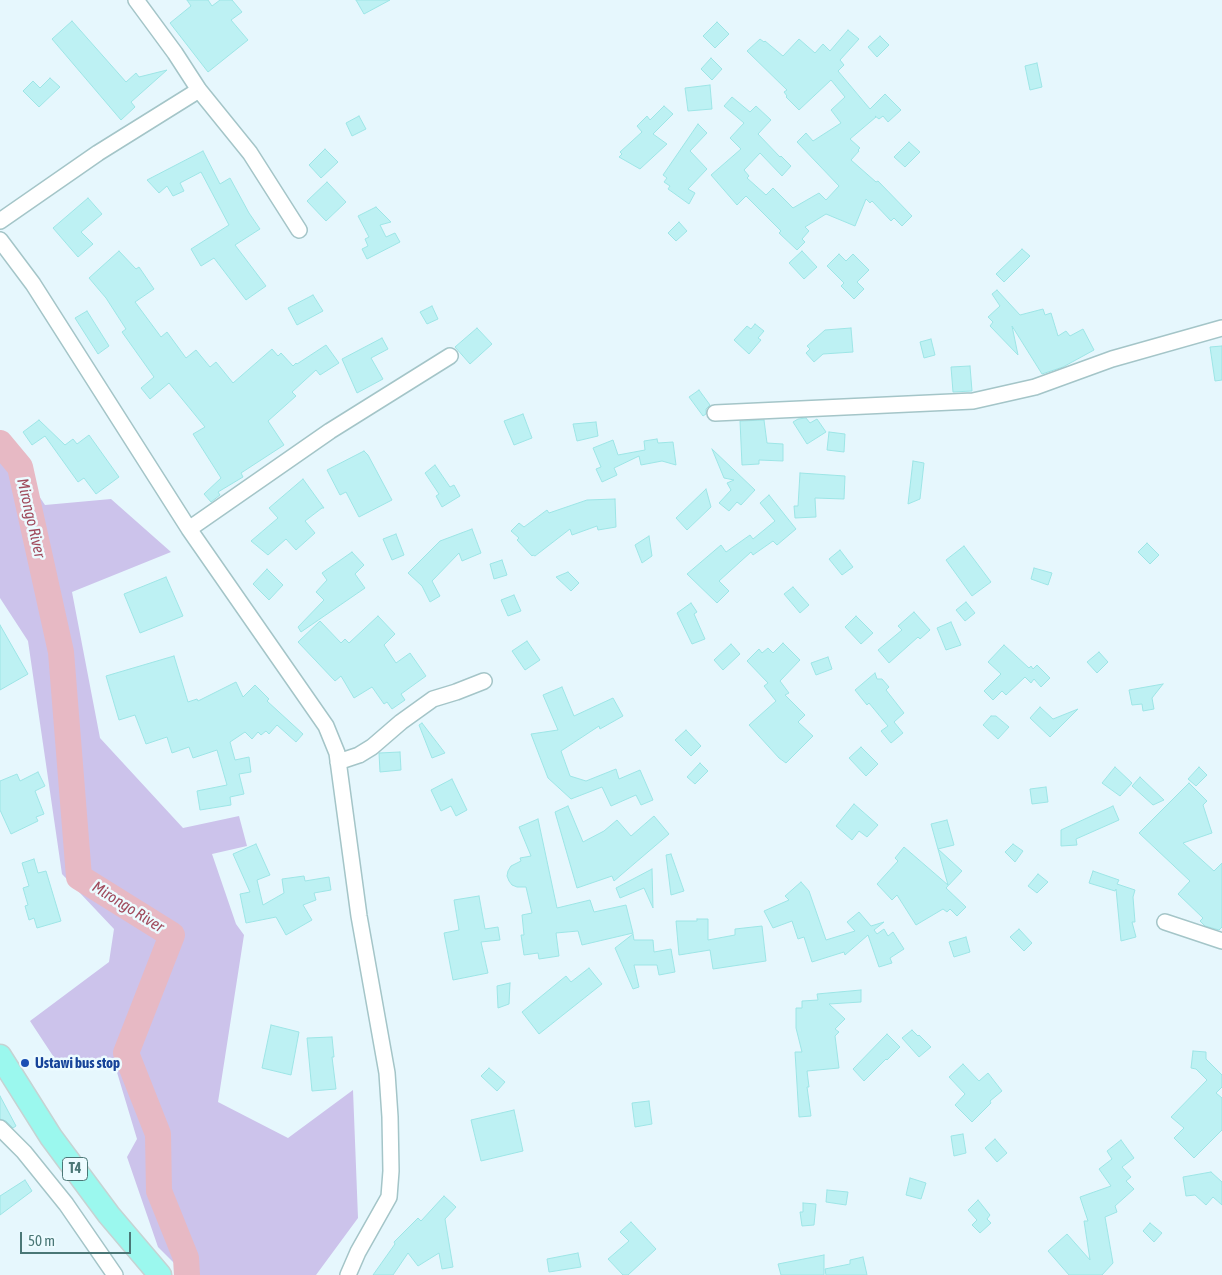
<!DOCTYPE html>
<html>
<head>
<meta charset="utf-8">
<style>
	body { margin:0 }
	#map { position:relative; width:1222px; height:1275px; overflow:hidden; background:#e6f7fd; font-family:"Asap Condensed",sans-serif }
	canvas { display:block }
	.scale { position:absolute; left:20px; top:1232px; width:111px; height:22px; box-sizing:border-box; border:2px solid #4a7776; border-top:0; padding-left:6px; font-size:15px; line-height:18px; white-space:nowrap; color:#4a7776; -webkit-text-stroke:4px #ecfbff; paint-order:stroke }
</style>
</head>
<body>
<div id="map">
<canvas width="1222" height="1275"></canvas>
<div class="scale">50 m</div>
</div>
<script>
const ctx = document.querySelector('canvas').getContext('2d');
ctx.lineJoin = 'round';
function fillPath(path, color) { ctx.fillStyle = color; ctx.fill(path, 'evenodd'); }
const shape = rows => new Path2D(rows.map(r => 'M' + r).join(''));
function strokePath(path, color, width, dash) { ctx.strokeStyle = color; ctx.lineWidth = width; ctx.lineCap = dash ? 'butt' : 'round'; ctx.setLineDash(dash || []); ctx.stroke(path); }
function label(font, color, halo, rows, align = 'center') {
  ctx.font = font + ' "Asap Condensed",sans-serif'; ctx.lineWidth = 5; ctx.setLineDash([]); ctx.textBaseline = 'middle'; ctx.strokeStyle = halo; ctx.fillStyle = color; for (const [text, x, y, turn = 0] of rows) {
    ctx.save(); ctx.translate(x, y); ctx.rotate((+turn || 0) * Math.PI / 180); ctx.textAlign = isNaN(turn) ? turn : align; if (halo) ctx.strokeText(text, 0, 0); ctx.fillText(text, 0, 0); ctx.restore();
  }
}
fillPath(shape([
	[0,438,45,505,111,499,171,552,72,592,100,738,183,828,239,816,247,846,212,854,236,924,244,935,218,1102,288,1138,353,1090,358,1218,316,1275,186,1275,158,1247,127,1157,137,1139,116,1069,59,1065,30,1021,109,962,114,929,62,874,28,641,0,598]
]), '#ccc3eb');
strokePath(shape([
	[0,443,20,467,61,652,79,877,172,935,126,1053,158,1134,159,1191,186,1258,187,1275]
]), '#e7b9c4', 26);
const building = shape([
	[187,0,208,0,212,6,220,0,232,0,242,12,231,20,248,40,208,72,170,23,191,6,187,0],
	[356,0,390,0,364,14,356,0],
	[72,21,126,82,136,73,139,77,167,70,131,102,135,107,121,120,52,39,72,21],
	[717,22,729,34,715,48,703,36,717,22],
	[848,30,859,39,840,60,844,65,838,71,870,109,885,94,901,110,888,122,883,116,879,119,875,116,876,117,850,139,860,148,858,150,859,151,851,160,876,182,878,181,912,216,902,226,894,218,891,221,872,201,870,203,866,199,855,226,826,214,805,227,809,231,802,239,805,242,797,250,779,233,781,231,746,196,737,205,711,175,741,149,730,138,744,123,724,106,732,97,750,112,756,106,771,120,758,134,780,157,781,156,791,166,782,176,760,153,744,170,749,176,747,178,766,195,773,188,793,208,819,193,826,200,839,186,797,142,806,133,813,141,841,123,831,110,845,97,831,80,799,110,786,97,787,96,784,92,787,90,747,51,760,39,764,42,765,41,783,56,799,39,815,53,823,44,830,51,848,30],
	[880,36,889,45,877,57,868,47,880,36],
	[711,58,722,69,712,80,701,69,711,58],
	[1037,63,1042,87,1030,90,1025,66,1037,63],
	[50,78,60,87,39,107,23,91,33,81,40,88,50,78],
	[710,85,712,109,688,111,685,88,710,85],
	[664,106,673,114,653,134,667,144,640,169,619,157,622,154,620,152,642,132,637,126,647,116,650,120,664,106],
	[359,116,366,129,352,136,346,123,359,116],
	[698,124,707,133,690,151,707,169,688,189,695,193,689,204,668,189,670,186,664,182,667,178,663,175,698,124],
	[909,142,920,152,905,167,894,157,909,142],
	[325,149,338,162,321,178,309,165,325,149],
	[203,151,220,184,230,178,249,213,260,229,235,245,266,286,246,300,214,258,201,266,191,249,229,225,201,172,180,183,184,191,173,196,167,186,159,193,147,180,203,151],
	[327,182,346,202,326,221,307,201,327,182],
	[88,198,102,214,81,232,93,244,78,257,53,228,88,198],
	[376,207,391,222,380,225,386,237,395,233,400,242,367,259,362,249,368,246,365,239,369,237,358,216,376,207],
	[679,222,687,231,676,241,668,233,679,222],
	[1022,249,1030,256,1004,282,996,274,1022,249],
	[119,251,136,269,139,267,154,289,135,302,161,337,167,332,186,358,196,350,210,367,216,362,233,383,272,349,278,356,281,353,293,366,296,363,297,364,326,345,339,363,320,375,316,370,292,392,296,396,268,421,284,445,241,473,243,477,218,492,220,495,211,502,204,494,221,478,193,434,205,427,169,383,150,399,141,388,154,377,122,332,126,329,106,298,89,278,119,251],
	[802,251,817,267,804,279,789,263,802,251],
	[839,254,846,261,853,254,869,270,857,282,864,289,854,299,841,286,844,283,827,266,839,254],
	[997,290,1020,315,1043,309,1045,315,1051,313,1058,336,1066,331,1070,336,1083,329,1094,350,1063,367,1042,374,1012,326,1018,355,990,326,993,322,988,317,1000,306,992,294,997,290],
	[313,295,323,311,297,325,288,308,313,295],
	[432,306,438,319,427,324,420,312,432,306],
	[87,311,109,346,98,354,75,318,87,311],
	[755,324,764,331,758,338,761,340,749,354,734,340,747,326,751,329,755,324],
	[477,328,492,344,470,364,455,347,477,328],
	[851,328,853,352,823,354,814,362,806,353,810,349,807,346,825,330,851,328],
	[382,338,388,349,371,358,383,379,357,393,342,359,382,338],
	[931,339,935,355,924,358,920,342,931,339],
	[1222,346,1222,380,1215,381,1210,347,1222,346],
	[970,366,972,391,953,392,951,367,970,366],
	[699,390,710,405,706,409,706,414,703,416,689,397,699,390],
	[523,414,532,438,514,445,504,421,523,414],
	[806,418,810,423,817,419,826,432,807,444,793,422,798,419,806,418],
	[39,420,65,445,73,439,77,444,89,435,119,477,96,494,84,478,78,482,45,436,32,445,23,432,39,420],
	[764,420,767,443,783,444,783,461,759,460,759,464,742,465,740,421,764,420],
	[596,422,598,436,577,441,573,424,596,422],
	[829,432,845,434,844,452,827,450,829,432],
	[657,439,658,443,673,442,676,465,662,461,641,465,639,456,614,468,617,475,602,482,596,469,601,467,593,448,613,440,618,455,645,450,644,441,657,439],
	[712,449,755,490,741,505,737,502,729,511,719,503,731,490,727,483,734,480,724,478,712,449],
	[364,451,368,455,392,500,359,517,346,492,340,495,327,470,364,451],
	[913,461,924,463,920,499,908,504,913,461],
	[435,465,450,487,454,485,460,496,442,507,436,496,439,494,425,473,435,465],
	[800,473,845,476,844,499,815,498,816,517,795,518,794,506,798,506,800,473],
	[303,479,324,508,322,508,305,521,315,533,296,550,286,539,268,555,251,541,278,518,269,508,303,479],
	[706,489,711,507,687,530,676,518,706,489],
	[769,495,796,529,777,545,773,541,753,555,751,552,719,581,729,591,717,603,687,574,721,545,726,552,750,535,753,539,775,521,760,503,769,495],
	[615,499,616,527,598,530,597,526,572,535,570,529,535,556,533,555,532,556,517,540,519,538,511,531,519,523,524,527,547,510,549,513,587,500,615,499],
	[472,529,481,553,462,561,459,553,432,581,440,596,430,602,422,586,408,573,440,541,472,529],
	[396,534,404,555,392,560,383,539,396,534],
	[649,536,652,556,642,563,635,545,649,536],
	[1147,543,1159,555,1150,564,1138,552,1147,543],
	[964,546,991,582,972,596,946,560,964,546],
	[840,550,853,567,842,575,829,559,840,550],
	[352,552,364,565,355,574,365,588,301,632,298,627,324,600,316,592,327,580,322,573,352,552],
	[502,560,507,575,494,579,490,564,502,560],
	[1034,568,1052,573,1048,585,1031,579,1034,568],
	[267,569,283,585,269,600,253,584,267,569],
	[568,572,579,583,571,591,556,577,568,572],
	[166,577,183,616,140,633,124,594,166,577],
	[793,587,809,605,800,613,784,594,793,587],
	[514,595,521,611,508,616,501,600,514,595],
	[966,602,975,613,965,621,956,610,966,602],
	[691,603,697,612,694,614,705,639,692,644,677,613,691,603],
	[914,612,930,630,920,639,918,637,889,663,878,650,902,630,898,626,914,612],
	[378,616,395,634,384,645,396,663,410,653,426,676,401,694,405,700,392,709,387,702,384,704,372,687,354,698,341,676,335,681,298,642,320,621,341,643,345,639,349,643,378,616],
	[856,616,873,633,861,644,845,627,856,616],
	[951,622,961,645,946,650,937,628,951,622],
	[0,625,28,674,0,690,0,625],
	[527,641,540,660,525,670,512,651,527,641],
	[783,643,800,660,780,681,789,693,785,695,805,715,798,722,813,736,786,763,779,758,749,725,776,701,764,686,768,683,747,661,759,649,762,653,768,648,773,653,783,643],
	[731,644,740,654,723,670,714,660,731,644],
	[1004,645,1029,668,1031,666,1033,669,1037,665,1050,678,1041,687,1034,679,1031,683,1025,677,1006,695,1002,691,993,700,984,691,1001,674,988,662,1004,645],
	[1099,652,1108,662,1097,673,1087,662,1099,652],
	[174,656,188,702,197,699,198,701,236,682,243,697,255,685,269,699,267,701,303,734,296,742,277,725,269,734,266,731,261,735,258,732,252,739,245,732,230,742,235,760,249,757,251,772,239,774,244,794,230,797,231,805,200,810,197,791,227,785,217,750,193,758,189,747,172,753,167,737,146,744,135,715,119,720,106,676,174,656],
	[828,657,832,669,816,675,811,663,828,657],
	[875,673,877,679,882,679,889,687,886,690,904,713,894,722,903,733,891,743,881,731,888,726,869,703,867,705,855,690,875,673],
	[1163,684,1152,698,1154,709,1143,711,1142,704,1132,705,1129,690,1163,684],
	[562,687,574,716,613,698,623,716,600,729,599,726,561,751,570,776,586,781,616,769,619,779,640,770,653,800,641,805,636,795,611,806,602,787,571,799,548,778,531,734,558,730,543,695,562,687],
	[1040,707,1053,719,1078,709,1050,737,1030,718,1040,707],
	[991,716,996,716,1009,727,998,739,983,725,991,716],
	[422,723,445,753,432,758,419,725,422,723],
	[686,730,701,746,691,756,675,740,686,730],
	[861,747,878,764,866,776,849,758,861,747],
	[400,752,401,770,380,772,379,753,400,752],
	[700,763,708,771,695,784,687,777,700,763],
	[1115,767,1132,783,1120,796,1102,783,1115,767],
	[1199,767,1207,775,1196,786,1188,779,1199,767],
	[38,772,45,786,35,791,44,814,36,817,38,821,11,834,0,810,0,781,17,774,20,781,38,772],
	[1140,777,1164,800,1153,805,1132,786,1140,777],
	[452,779,467,810,456,816,451,806,441,811,431,790,452,779],
	[1189,783,1207,801,1203,805,1212,833,1183,843,1214,871,1222,863,1222,927,1219,930,1205,926,1200,921,1203,918,1178,894,1190,881,1139,833,1189,783],
	[1046,787,1048,802,1032,804,1030,789,1046,787],
	[854,804,878,825,867,837,859,831,852,840,836,826,854,804],
	[568,806,583,842,604,831,617,820,631,836,654,816,669,834,614,881,612,876,577,888,555,812,568,806],
	[1113,806,1119,820,1076,839,1077,845,1061,846,1061,830,1113,806],
	[538,819,557,908,590,900,594,912,626,905,633,933,582,945,578,931,556,933,559,956,539,959,538,953,524,955,521,935,524,935,522,915,532,913,526,887,517,887,512,885,509,881,507,876,508,871,511,866,521,861,520,858,531,856,519,827,538,819],
	[947,820,954,845,938,849,962,871,946,888,966,907,957,916,950,909,947,912,943,909,916,925,897,895,892,900,877,884,898,861,895,858,904,847,948,885,931,824,947,820],
	[256,844,270,875,257,880,263,905,284,893,282,879,304,876,305,881,329,877,331,890,314,893,316,900,303,905,312,920,286,935,276,917,246,923,240,894,250,892,233,854,256,844],
	[1013,844,1023,851,1015,862,1005,852,1013,844],
	[671,854,684,891,671,895,666,855,671,854],
	[34,859,38,873,46,871,61,921,37,928,34,918,29,920,25,906,28,905,23,888,29,886,22,863,34,859],
	[652,869,653,908,644,888,620,898,616,888,652,869],
	[1093,871,1119,880,1117,884,1135,890,1133,897,1135,922,1132,922,1136,937,1121,941,1116,889,1115,891,1089,883,1093,871],
	[1038,874,1048,882,1037,893,1028,886,1038,874],
	[801,882,809,891,826,940,855,931,847,922,859,912,871,926,884,922,874,930,877,934,884,929,888,936,893,932,904,949,890,958,892,963,879,967,868,935,845,955,844,952,812,962,804,937,798,939,792,921,773,928,764,911,789,900,785,896,801,882],
	[479,896,485,929,498,927,500,940,481,942,488,973,453,980,444,933,459,930,454,900,479,896],
	[697,919,708,919,708,940,735,935,735,929,762,926,766,961,713,969,710,950,679,955,676,921,697,921,697,919],
	[1019,929,1032,943,1024,951,1010,937,1019,929],
	[633,934,634,940,653,940,654,952,671,949,675,972,659,975,657,965,634,965,639,987,633,989,615,948,633,934],
	[966,937,970,952,954,957,949,942,966,937],
	[589,968,602,984,539,1034,522,1012,566,976,571,982,589,968],
	[510,983,509,1004,498,1008,497,986,510,983],
	[861,990,861,1002,829,1004,845,1019,835,1029,839,1032,835,1036,839,1068,807,1071,809,1087,807,1087,811,1116,799,1117,795,1052,802,1052,796,1028,796,1008,802,1008,802,1001,818,1000,817,994,861,990],
	[271,1025,299,1032,291,1075,262,1068,271,1025],
	[912,1030,918,1036,919,1035,931,1047,919,1057,902,1038,912,1030],
	[887,1034,900,1047,887,1060,886,1059,864,1081,853,1069,887,1034],
	[332,1037,334,1057,332,1057,336,1089,312,1091,307,1038,332,1037],
	[1193,1051,1206,1052,1206,1059,1222,1075,1222,1087,1216,1093,1222,1098,1222,1130,1194,1158,1174,1138,1184,1128,1171,1117,1207,1080,1196,1069,1191,1068,1193,1051],
	[963,1064,979,1081,988,1073,1002,1091,990,1101,991,1103,972,1122,955,1105,965,1094,949,1077,963,1064],
	[489,1068,505,1082,497,1091,481,1076,489,1068],
	[0,1096,16,1126,13,1128,6,1121,0,1119,0,1096],
	[649,1101,652,1124,635,1127,632,1103,649,1101],
	[514,1110,523,1151,481,1161,471,1120,514,1110],
	[963,1134,966,1153,954,1156,951,1136,963,1134],
	[995,1139,1007,1153,997,1162,985,1148,995,1139],
	[1121,1140,1134,1158,1122,1167,1131,1177,1126,1181,1134,1189,1115,1206,1117,1212,1105,1217,1113,1263,1102,1275,1069,1275,1048,1251,1067,1234,1090,1260,1084,1221,1088,1221,1080,1197,1111,1186,1099,1169,1112,1159,1107,1151,1121,1140],
	[1211,1172,1222,1182,1222,1205,1213,1197,1206,1205,1195,1195,1186,1196,1183,1177,1211,1172],
	[910,1178,926,1183,921,1199,906,1195,910,1178],
	[25,1180,32,1191,0,1215,0,1196,25,1180],
	[827,1190,848,1192,846,1205,826,1202,827,1190],
	[444,1196,456,1207,445,1219,453,1267,442,1269,439,1253,418,1266,408,1253,393,1275,373,1275,395,1244,394,1242,418,1218,421,1221,444,1196],
	[978,1200,990,1215,987,1219,991,1223,980,1233,972,1225,977,1220,968,1210,978,1200],
	[803,1203,816,1204,814,1225,802,1226,800,1212,803,1212,803,1203],
	[631,1222,656,1249,628,1275,623,1275,608,1259,629,1241,620,1232,631,1222],
	[1150,1223,1162,1233,1154,1242,1143,1231,1150,1223],
	[578,1253,581,1267,549,1272,547,1259,578,1253],
	[824,1255,824,1275,781,1275,778,1264,824,1255],
	[863,1257,867,1275,826,1275,825,1269,850,1264,850,1260,863,1257]
]);
fillPath(building, '#bdf1f3');
strokePath(building, '#9de5e6', 1);
const minor = shape([
	[136,0,175,53,199,90,250,153,299,230],
	[0,221,98,153,199,90],
	[0,240,33,284,189,529,326,726,337,753,359,916,387,1073,390,1117,391,1171,389,1197,358,1252,348,1275],
	[715,413,973,401,1035,387,1112,359,1222,328],
	[189,529,330,431,450,356],
	[338,762,359,755,372,747,401,722,433,699,456,692,484,681],
	[1165,922,1222,941],
	[0,1128,24,1152,66,1204,115,1275]
]);
const highway = shape([
	[0,1056,51,1137,109,1215,160,1275]
]);
strokePath(minor, '#a4c5c8', 18);
strokePath(highway, '#c5d3d3', 25);
strokePath(minor, '#fff', 15);
strokePath(highway, '#9bf8ee', 22);
for (const [x, y, r, color] of [
	[25,1063,5,"#1a4fb4"]
]) { const dot = new Path2D(); dot.arc(x, y, r, 0, 2 * Math.PI); ctx.fillStyle = color; ctx.fill(dot); strokePath(dot, '#ecfbff', 2); }
for (const [x, y, w] of [
	[75,1169,25]
]) { const box = new Path2D(); box.roundRect(x - w / 2, y - 11.5, w, 23, 4); ctx.fillStyle = '#ecfbff'; ctx.fill(box); strokePath(box, '#4a7776', 1); }
label('bold 14px', '#4a7776', null, [
	["T4",75,1169]
]);
label('bold 15px', '#164399', '#ecfbff', [
	["Ustawi bus stop",35,1063]
], 'left');
label('italic 16px', '#a04b5d', '#ecfbff', [
	["Mirongo River",31,518,77],
	["Mirongo River",128,907,32]
]);
</script>
</body>
</html>
